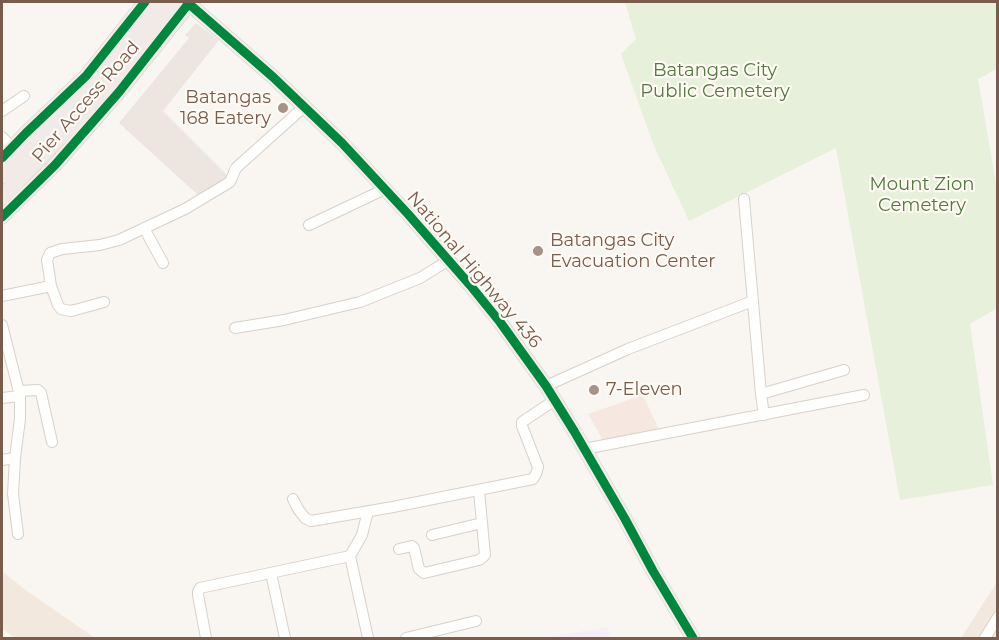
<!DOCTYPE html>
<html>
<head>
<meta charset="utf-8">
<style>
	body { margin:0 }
	#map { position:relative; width:999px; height:640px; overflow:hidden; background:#f9f5f0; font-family:Montserrat,sans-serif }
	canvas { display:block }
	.frame { position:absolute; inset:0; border:3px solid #7a5c4d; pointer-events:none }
</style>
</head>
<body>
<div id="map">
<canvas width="999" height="640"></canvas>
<div class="frame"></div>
</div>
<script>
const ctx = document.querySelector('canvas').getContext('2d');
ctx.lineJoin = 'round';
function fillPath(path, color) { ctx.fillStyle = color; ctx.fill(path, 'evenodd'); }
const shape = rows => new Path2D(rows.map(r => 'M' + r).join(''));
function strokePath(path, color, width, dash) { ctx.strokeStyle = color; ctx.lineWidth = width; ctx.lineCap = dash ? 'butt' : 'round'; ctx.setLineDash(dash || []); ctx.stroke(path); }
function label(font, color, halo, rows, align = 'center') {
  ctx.font = font + ' Montserrat,sans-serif'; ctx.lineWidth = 4.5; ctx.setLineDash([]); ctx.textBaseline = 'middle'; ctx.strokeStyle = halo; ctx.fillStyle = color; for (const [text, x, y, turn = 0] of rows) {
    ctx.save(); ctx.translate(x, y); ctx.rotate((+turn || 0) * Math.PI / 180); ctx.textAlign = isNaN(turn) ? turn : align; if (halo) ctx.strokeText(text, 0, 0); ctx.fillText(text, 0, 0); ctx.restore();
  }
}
fillPath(shape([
	[2,571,24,589,95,638,15,638,2,628],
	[997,582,997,638,961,638]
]), '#f2e8de');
fillPath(shape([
	[643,395,660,432,604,442,588,414]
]), '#f6e8e1');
fillPath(shape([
	[196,23,219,40,163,111,227,175,226,180,198,195,119,123,189,38,185,35]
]), '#ede5e0');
fillPath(shape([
	[608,627,610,638,543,638,607,627]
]), '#f6eef6');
fillPath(shape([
	[625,2,997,2,997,69,978,79,997,189,997,308,970,324,993,485,900,500,836,148,689,221,654,146,621,54,636,39]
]), '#e7f0db');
const minor = shape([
	[2,111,24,96],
	[2,137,12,147],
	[744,199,761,394,764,415],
	[309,225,385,189],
	[144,228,163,263],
	[2,296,51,286],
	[104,302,75,310,70,311,61,309,58,305,51,286,47,260,50,253,62,249,100,245,119,240,185,209,230,182,236,168,305,106],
	[2,325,20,396,20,419,15,458,13,494,18,534],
	[235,328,284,320,360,302,420,278,449,260],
	[546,386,628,349,753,301],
	[19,391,38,390,41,393,52,442],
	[761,394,844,370],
	[2,398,20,396],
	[584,449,864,395],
	[2,460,15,458],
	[293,499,298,509,305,518,311,521,393,507,533,479,536,474,538,467,522,426,522,422,555,400],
	[432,535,482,523],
	[399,549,412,546,414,548,419,569,424,573,479,560,483,557,485,555,479,491],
	[271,573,285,638],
	[206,638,198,595,198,592,200,588,350,556],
	[368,638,350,556,362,535,368,511],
	[406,638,476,621],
	[985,638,998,617]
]);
const major = shape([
	[187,2,273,77,342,143,408,214,470,285,500,322,546,386,574,431,625,519,653,571,693,638],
	[2,158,26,133,86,76,145,2],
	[2,217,55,165,119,92,191,2]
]);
const highway = shape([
	[2,176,100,76,160,2],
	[2,197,110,85,176,2]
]);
strokePath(minor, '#d7d1cb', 12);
strokePath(major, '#dad1cc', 15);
strokePath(highway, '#dad1cc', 16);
strokePath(minor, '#fefefd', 10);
strokePath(major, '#f3eee8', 14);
strokePath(highway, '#f2eae7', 15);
strokePath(shape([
	[187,2,273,77,342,143,408,214,470,285,500,322,546,386,574,431,625,519,653,571,693,638],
	[2,158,26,133,86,76,145,2],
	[2,217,55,165,119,92,189,3]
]), '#00873e', 9);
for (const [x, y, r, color] of [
	[283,108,6,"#a69286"],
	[538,251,6,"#a69286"],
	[594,390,6,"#a69286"]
]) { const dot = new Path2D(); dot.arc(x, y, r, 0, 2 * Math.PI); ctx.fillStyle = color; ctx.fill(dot); strokePath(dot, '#fffaf3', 2); }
label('18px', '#537a41', '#fffaf3', [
	["Batangas City",715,71],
	["Public Cemetery",715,92],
	["Mount Zion",922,185],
	["Cemetery",922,206]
]);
label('18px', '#7a5c4d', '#fffaf3', [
	["Batangas",271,98,"right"],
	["168 Eatery",271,119,"right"],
	["Batangas City",550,241],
	["Evacuation Center",550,262],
	["7-Eleven",606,390]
], 'left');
label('18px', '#7a5c4d', '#fffaf3', [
	["Pier Access Road",86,102,-49],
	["National Highway 436",474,270,50]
]);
</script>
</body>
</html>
